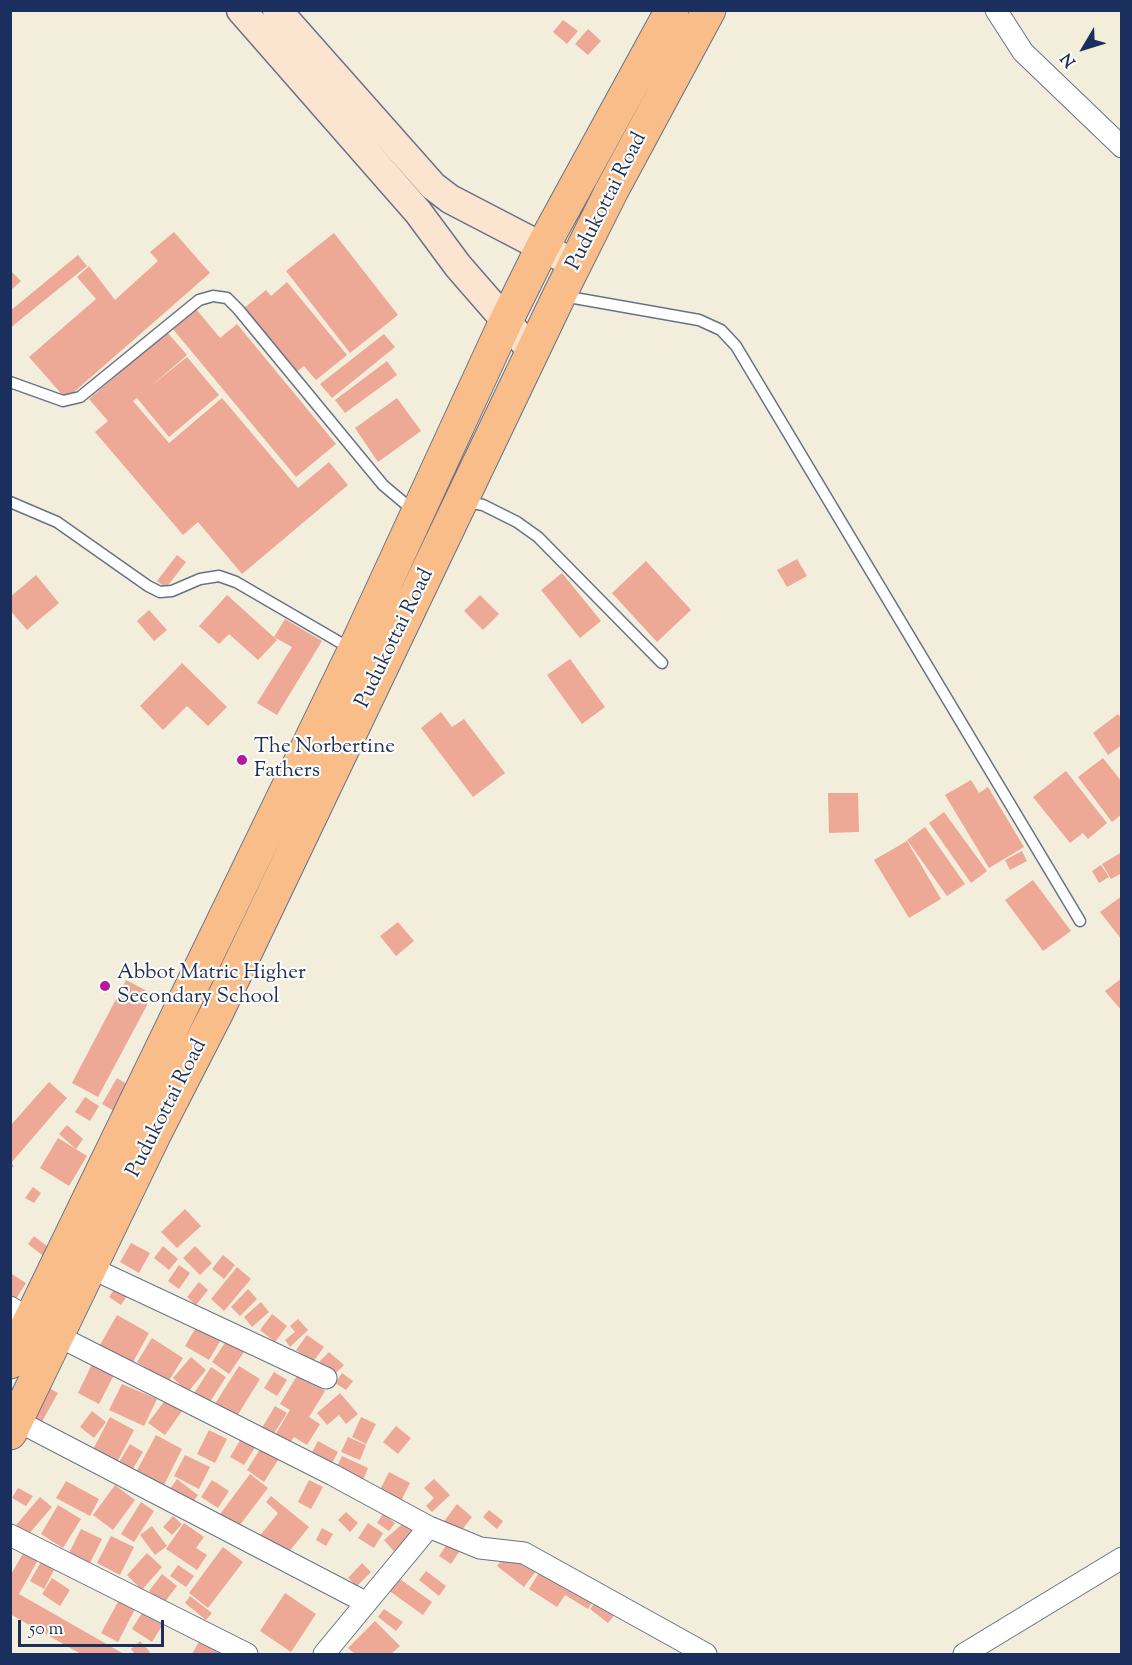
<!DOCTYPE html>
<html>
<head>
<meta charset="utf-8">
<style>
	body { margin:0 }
	#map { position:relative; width:1132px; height:1665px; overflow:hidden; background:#f3eedb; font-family:"Sorts Mill Goudy",serif }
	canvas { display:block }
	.frame { position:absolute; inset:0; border:12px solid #1b2f5e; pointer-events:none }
	.north { position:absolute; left:1054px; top:18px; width:60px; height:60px; -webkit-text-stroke:4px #fdfcf7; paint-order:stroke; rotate:232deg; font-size:16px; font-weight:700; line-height:24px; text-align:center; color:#1b2f5e }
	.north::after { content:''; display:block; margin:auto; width:21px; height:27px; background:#1b2f5e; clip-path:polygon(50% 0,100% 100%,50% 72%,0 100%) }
	.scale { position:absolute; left:18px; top:1620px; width:146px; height:27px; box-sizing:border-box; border:3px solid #1b2f5e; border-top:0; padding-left:8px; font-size:18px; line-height:21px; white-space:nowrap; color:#1b2f5e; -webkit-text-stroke:4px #fdfcf7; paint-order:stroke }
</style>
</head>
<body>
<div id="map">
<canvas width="1132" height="1665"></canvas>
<div class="frame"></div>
<div class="north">N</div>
<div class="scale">50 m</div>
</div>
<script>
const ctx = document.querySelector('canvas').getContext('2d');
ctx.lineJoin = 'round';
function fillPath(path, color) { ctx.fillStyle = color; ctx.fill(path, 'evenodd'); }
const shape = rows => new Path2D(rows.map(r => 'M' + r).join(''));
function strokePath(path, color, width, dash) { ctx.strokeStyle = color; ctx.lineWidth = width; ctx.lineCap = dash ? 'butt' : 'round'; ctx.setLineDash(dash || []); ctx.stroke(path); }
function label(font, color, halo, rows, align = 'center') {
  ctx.font = font + ' "Sorts Mill Goudy",serif'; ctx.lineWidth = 4.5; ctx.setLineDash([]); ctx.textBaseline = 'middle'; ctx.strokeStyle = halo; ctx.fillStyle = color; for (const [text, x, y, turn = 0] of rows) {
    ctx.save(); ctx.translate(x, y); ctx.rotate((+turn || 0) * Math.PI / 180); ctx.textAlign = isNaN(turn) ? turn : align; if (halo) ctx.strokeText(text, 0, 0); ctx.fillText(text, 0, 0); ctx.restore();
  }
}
fillPath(shape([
	[563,20,578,31,567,44,553,32],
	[588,29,601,41,588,55,575,44],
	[174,232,210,273,66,399,29,357,96,299,77,277,89,266,115,300,158,261,150,252],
	[334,233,398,315,350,353,286,271],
	[78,255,87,266,10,328,10,311],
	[10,270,21,281,10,291],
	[287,282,347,355,316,380,304,366,295,373,243,309,266,290,271,296],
	[196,309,220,338,237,324,336,444,296,477,172,328],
	[167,332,187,355,151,386,187,357,219,395,169,437,137,398,133,401,169,443,222,398,298,488,329,462,348,485,242,574,198,522,183,535,95,432,108,421,89,399],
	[384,334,395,347,332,398,320,384],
	[387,361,397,375,345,413,335,400],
	[397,398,421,431,378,462,355,428],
	[177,555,186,562,166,588,157,581],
	[797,559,807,576,787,587,777,570],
	[646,561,691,610,657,642,612,593],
	[562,573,601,621,580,638,541,590],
	[36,575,59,603,27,630,10,610,10,597],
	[227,595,277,640,258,660,229,634,219,644,199,626],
	[480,595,499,614,483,630,464,611],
	[149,610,167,630,154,641,137,621],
	[285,619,322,641,277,715,257,703,292,647,274,637],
	[570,659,605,707,582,724,547,675],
	[182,663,227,707,208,726,187,706,163,730,140,706],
	[441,712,452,727,464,719,505,773,473,797,421,728],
	[1118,714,1122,719,1122,745,1108,755,1093,733],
	[1103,758,1122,782,1122,814,1112,822,1078,777],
	[1066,771,1107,823,1088,839,1083,833,1070,843,1033,797],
	[971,780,979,793,988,787,1024,847,989,868,945,795],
	[828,793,858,793,859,832,829,833],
	[944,812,987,871,971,883,929,823],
	[925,827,965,884,947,896,907,840],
	[907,841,941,899,909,918,874,860],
	[1022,851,1027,861,1010,870,1005,860],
	[1122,852,1122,873,1111,879,1102,864],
	[1101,865,1109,877,1099,883,1092,871],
	[1033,880,1071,931,1043,951,1005,900],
	[1122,896,1122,940,1100,912],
	[398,922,414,941,396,956,380,936],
	[1122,978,1122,1011,1105,991],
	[126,980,153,994,98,1097,72,1083],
	[117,1078,135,1089,119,1114,102,1104],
	[49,1082,67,1098,11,1163,14,1166,10,1169,10,1126],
	[85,1097,99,1106,90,1121,75,1112],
	[67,1125,83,1139,76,1149,59,1134],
	[58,1138,87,1156,69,1186,40,1168],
	[33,1187,41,1193,34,1203,25,1198],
	[185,1209,201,1226,177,1248,161,1232],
	[34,1236,53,1251,47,1259,28,1244],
	[131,1243,150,1253,139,1273,120,1262],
	[163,1246,178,1259,169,1270,154,1258],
	[195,1246,212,1263,200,1275,183,1258],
	[223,1255,235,1265,224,1279,212,1269],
	[179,1265,190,1273,179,1289,168,1281],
	[237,1267,251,1279,224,1311,211,1299],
	[10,1273,26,1283,14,1302,10,1300],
	[199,1282,208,1290,196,1305,187,1297],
	[115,1288,127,1296,121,1305,109,1297],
	[248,1289,257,1299,240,1316,231,1307],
	[261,1302,269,1312,252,1327,244,1317],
	[272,1314,287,1326,275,1342,260,1330],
	[117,1315,149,1333,132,1364,100,1345],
	[298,1319,308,1330,290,1347,285,1340,295,1332,290,1326],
	[198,1324,222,1338,209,1360,185,1346],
	[307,1335,324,1347,313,1362,296,1350],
	[229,1337,246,1349,229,1374,212,1362],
	[152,1338,183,1358,168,1382,137,1362],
	[329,1352,344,1365,333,1376,318,1363],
	[191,1357,206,1370,188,1392,173,1378],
	[92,1364,114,1375,99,1404,78,1393],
	[239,1366,260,1379,234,1421,213,1407],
	[211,1367,226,1377,206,1408,191,1398],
	[274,1372,287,1380,277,1396,264,1388],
	[342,1373,353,1381,346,1390,335,1383],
	[298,1374,325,1391,309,1417,320,1424,307,1445,294,1437,286,1449,272,1440,290,1410,280,1404],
	[122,1384,157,1399,144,1426,109,1410],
	[44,1385,58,1393,39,1427,25,1419],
	[340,1393,358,1414,346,1424,339,1415,327,1425,317,1413],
	[166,1399,182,1411,165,1435,148,1423],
	[275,1406,287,1413,273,1435,262,1428],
	[92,1411,106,1422,94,1438,80,1427],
	[110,1417,134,1430,114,1468,90,1455],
	[361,1417,376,1424,366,1444,352,1437],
	[396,1426,411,1438,398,1454,383,1442],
	[209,1430,227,1439,215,1463,197,1454],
	[156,1435,182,1449,162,1489,135,1474],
	[242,1437,256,1446,244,1465,230,1457],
	[348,1437,366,1445,360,1460,341,1452],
	[318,1441,338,1452,330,1467,310,1456],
	[130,1444,143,1452,129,1475,116,1467],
	[262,1446,280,1457,264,1482,247,1470],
	[185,1455,210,1467,199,1489,174,1476],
	[342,1456,368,1468,362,1483,335,1471],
	[389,1472,410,1483,401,1501,380,1490],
	[250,1474,268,1488,236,1530,218,1517],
	[177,1479,198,1495,189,1507,168,1492],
	[434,1479,450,1495,432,1512,426,1506,434,1498,424,1488],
	[212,1480,229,1491,218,1508,201,1497],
	[309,1480,323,1487,311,1509,298,1502],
	[66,1481,99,1499,90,1516,56,1498],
	[115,1485,135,1500,113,1530,93,1515],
	[18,1488,33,1496,26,1506,12,1498],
	[271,1496,309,1527,284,1558,259,1537,278,1513,266,1502],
	[40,1497,52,1507,28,1535,16,1525],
	[141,1502,154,1511,134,1542,121,1534],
	[457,1504,472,1517,457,1536,442,1524],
	[58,1505,81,1519,63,1548,41,1534],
	[489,1510,503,1521,497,1529,483,1517],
	[346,1512,358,1523,350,1532,338,1520],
	[383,1514,395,1523,389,1531,377,1523],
	[173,1516,182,1524,172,1535,163,1527],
	[407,1520,420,1534,397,1555,384,1540],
	[184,1523,204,1537,196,1548,207,1555,197,1570,166,1549],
	[368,1523,383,1533,374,1548,358,1538],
	[152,1526,167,1546,155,1555,140,1535],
	[322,1528,333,1534,326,1546,316,1540],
	[81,1529,102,1539,90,1563,69,1553],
	[111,1536,134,1547,120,1575,97,1563],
	[447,1544,459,1552,451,1564,439,1556],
	[223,1547,243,1562,208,1608,189,1593],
	[25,1550,39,1558,19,1594,124,1654,81,1654,10,1614,10,1576],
	[509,1550,536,1571,524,1587,497,1566],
	[147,1553,162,1567,142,1590,127,1575],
	[41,1562,54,1570,44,1589,30,1581],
	[362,1563,371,1572,357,1586,348,1578],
	[178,1565,194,1576,186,1587,170,1576],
	[544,1565,595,1598,588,1609,565,1595,557,1607,529,1589],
	[426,1571,446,1586,439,1596,419,1580],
	[162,1574,177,1586,164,1603,149,1591],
	[397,1577,432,1602,423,1615,388,1590],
	[52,1578,70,1590,60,1606,42,1594],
	[285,1593,316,1614,291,1652,260,1631],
	[190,1596,212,1613,206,1620,185,1603],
	[599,1597,618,1611,608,1623,590,1609],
	[119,1600,135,1609,118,1642,101,1633],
	[145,1608,165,1621,152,1642,132,1629],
	[384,1609,403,1622,396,1631,378,1617],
	[375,1621,400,1646,391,1654,355,1654,348,1648],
	[200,1640,220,1652,218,1654,192,1654],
	[140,1641,150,1652,148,1654,135,1654,131,1649]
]), '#eda896');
const lane = shape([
	[563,296,699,320,721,330,736,346,1080,921],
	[10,382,63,401,80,397,199,300,213,296,227,298,238,309,383,485,415,512],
	[10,502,57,522,148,586,160,592,172,591,200,579,219,576,236,582,353,650],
	[466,502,483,505,517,522,538,537,662,663]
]);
const street = shape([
	[996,10,1023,52,1122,147],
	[89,1267,326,1378],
	[10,1307,30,1319],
	[56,1335,333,1475,429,1527,480,1548,524,1553,706,1654],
	[10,1417,365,1602],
	[10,1535,247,1654],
	[324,1654,429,1527],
	[964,1654,1122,1558]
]);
const secondary = shape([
	[241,10,418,212,458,266,532,351],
	[277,10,433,186,450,199,575,264]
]);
const highway = shape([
	[10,1362,354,651,506,321,543,246,672,10],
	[10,1433,156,1131,217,1012,559,296,612,190,709,10]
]);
strokePath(lane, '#67728a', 13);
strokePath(street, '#67728a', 23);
strokePath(secondary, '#67728a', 31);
strokePath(highway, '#67728a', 35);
strokePath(lane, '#fff', 10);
strokePath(street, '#fff', 21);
strokePath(secondary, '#fce5d0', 28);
strokePath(highway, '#f8bd89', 33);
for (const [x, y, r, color] of [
	[242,760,6,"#b5179e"],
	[105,986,6,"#b5179e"]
]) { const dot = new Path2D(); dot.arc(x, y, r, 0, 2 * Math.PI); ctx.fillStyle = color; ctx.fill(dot); strokePath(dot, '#fdfcf7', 2); }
label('21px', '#1b2f5e', '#fdfcf7', [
	["Pudukottai Road",608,202,-63],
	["Pudukottai Road",396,639,-64],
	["Pudukottai Road",168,1109,-63]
]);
label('21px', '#1b2f5e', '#fdfcf7', [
	["The Norbertine",254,748],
	["Fathers",254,772],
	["Abbot Matric Higher",117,974],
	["Secondary School",117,998]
], 'left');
</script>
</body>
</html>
